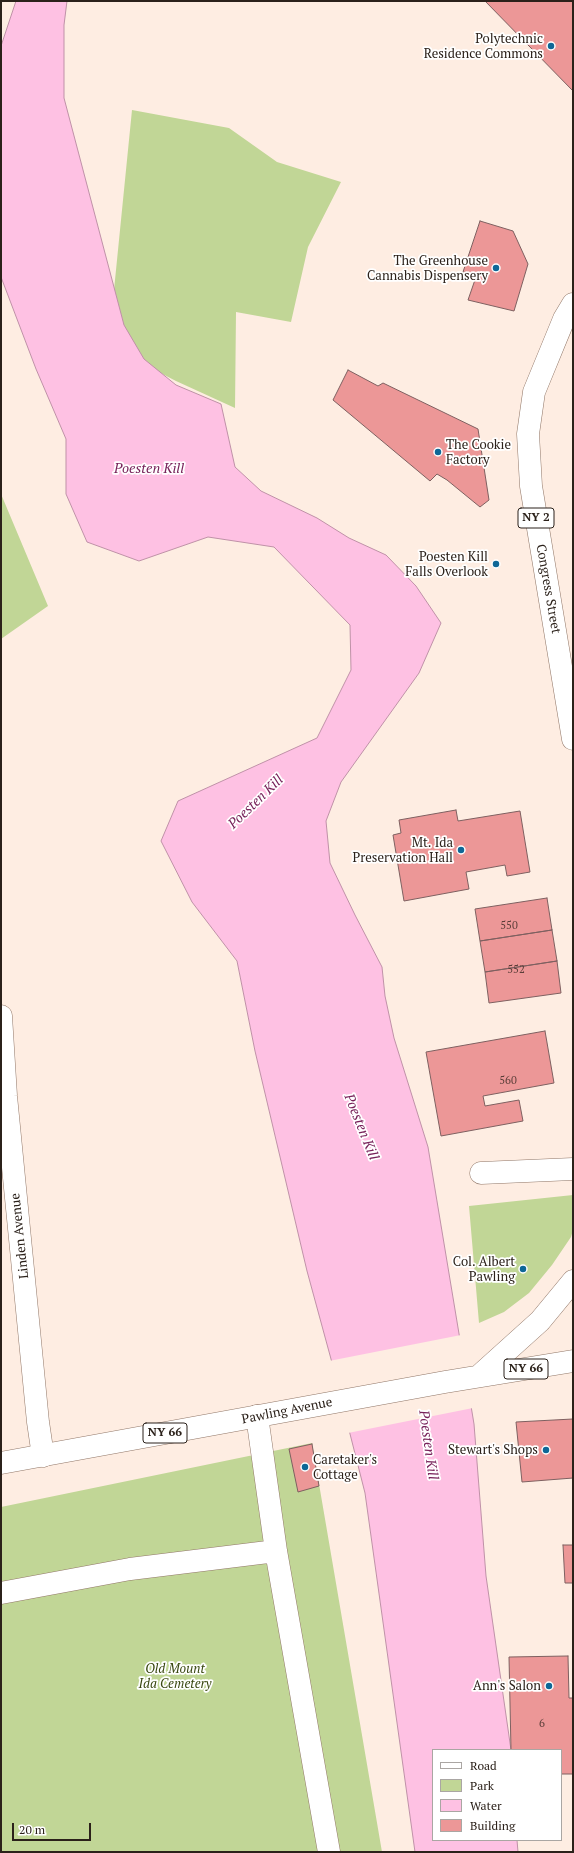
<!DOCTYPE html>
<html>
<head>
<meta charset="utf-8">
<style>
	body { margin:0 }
	#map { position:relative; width:574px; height:1853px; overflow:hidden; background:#feede2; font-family:"PT Serif",serif }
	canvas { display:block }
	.frame { position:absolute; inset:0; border:2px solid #2b211a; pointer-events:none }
	.legend { position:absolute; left:432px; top:1749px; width:130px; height:92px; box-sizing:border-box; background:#fff; border:1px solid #aaa6a3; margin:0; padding:5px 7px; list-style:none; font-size:12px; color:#2b211a }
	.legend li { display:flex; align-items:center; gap:8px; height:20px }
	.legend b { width:20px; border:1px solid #aaa6a3 }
	.scale { position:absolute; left:12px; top:1823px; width:79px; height:18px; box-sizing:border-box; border:2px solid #2b211a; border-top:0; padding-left:5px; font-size:12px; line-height:14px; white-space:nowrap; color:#2b211a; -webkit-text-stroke:3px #fff; paint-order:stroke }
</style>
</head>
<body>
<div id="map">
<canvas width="574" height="1853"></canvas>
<div class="frame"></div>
<ul class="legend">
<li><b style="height:5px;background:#fff"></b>Road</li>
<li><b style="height:11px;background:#c1d696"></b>Park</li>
<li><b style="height:11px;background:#fec1e3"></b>Water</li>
<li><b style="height:11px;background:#ec9797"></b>Building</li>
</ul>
<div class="scale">20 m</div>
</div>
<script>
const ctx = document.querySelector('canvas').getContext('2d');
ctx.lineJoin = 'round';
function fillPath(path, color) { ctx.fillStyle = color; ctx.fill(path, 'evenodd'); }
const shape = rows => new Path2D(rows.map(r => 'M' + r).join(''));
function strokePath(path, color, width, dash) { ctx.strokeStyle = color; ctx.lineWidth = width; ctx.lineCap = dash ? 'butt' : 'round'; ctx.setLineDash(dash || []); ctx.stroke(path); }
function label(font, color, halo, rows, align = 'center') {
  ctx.font = font + ' "PT Serif",serif'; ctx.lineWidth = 3.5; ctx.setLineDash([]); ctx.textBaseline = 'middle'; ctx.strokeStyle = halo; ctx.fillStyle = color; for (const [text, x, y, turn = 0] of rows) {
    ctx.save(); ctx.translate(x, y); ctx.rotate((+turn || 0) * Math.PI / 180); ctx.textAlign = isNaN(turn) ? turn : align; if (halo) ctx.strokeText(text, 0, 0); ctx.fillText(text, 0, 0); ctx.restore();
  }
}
fillPath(shape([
	[132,110,229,128,277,162,341,182,308,247,291,322,236,312,235,408,176,381,112,348,111,320],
	[1,494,48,606,1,639],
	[573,1195,573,1230,571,1237,552,1265,529,1293,504,1312,479,1323,469,1206],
	[312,1443,382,1852,1,1852,1,1507]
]), '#c1d696');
const water = shape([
	[16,1,67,1,64,25,64,98,124,325,144,359,176,385,221,404,235,467,261,491,317,518,349,538,386,555,416,586,441,623,419,673,341,782,326,821,330,863,355,915,382,967,385,996,394,1038,428,1147,474,1424,486,1576,511,1750,433,1750,433,1840,517,1840,518,1852,415,1852,365,1493,331,1359,307,1271,255,1051,237,961,192,902,161,841,178,801,317,738,351,670,350,625,274,547,208,537,139,561,87,542,66,494,66,439,36,369,1,277,1,46,16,1]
]);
fillPath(water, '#fec1e3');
strokePath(water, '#bf91a7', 1);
fillPath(shape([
	[461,1335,473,1408,348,1433,329,1361]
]), '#feede2');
const building = shape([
	[485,1,573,1,573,91,485,1],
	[480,221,513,231,528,264,514,311,468,300,477,274,463,272,480,221],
	[348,370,378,386,383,383,478,429,489,500,480,507,447,480,437,474,430,481,333,400,348,370],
	[456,810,458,821,520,811,530,872,507,876,505,865,466,872,469,889,404,901,393,835,401,833,399,820,456,810],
	[547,898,552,930,480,941,475,909,547,898],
	[552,930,557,961,485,972,480,941,552,930],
	[557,961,561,993,489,1003,485,972,557,961],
	[545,1031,554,1083,483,1096,485,1106,519,1100,523,1121,441,1136,426,1052,545,1031],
	[573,1419,573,1478,522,1482,516,1422,573,1419],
	[312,1444,319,1486,298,1492,289,1449,312,1444],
	[563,1545,573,1545,573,1583,565,1583,563,1545],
	[568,1656,569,1698,573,1698,573,1774,561,1774,561,1750,511,1750,509,1657,568,1656]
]);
fillPath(building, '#ec9797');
strokePath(building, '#7e6060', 1);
const minor = shape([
	[1,1016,6,1096,38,1422,43,1456],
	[481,1173,573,1169],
	[257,1416,276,1551,329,1852],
	[1,1593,130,1569,276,1551]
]);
const major = shape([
	[573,304,564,319,534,392,528,434,531,486,573,739],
	[479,1376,540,1321,573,1281],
	[1,1463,445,1382,573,1361]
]);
strokePath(minor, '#917768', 23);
strokePath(major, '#917768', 23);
strokePath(minor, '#fff', 22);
strokePath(major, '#fff', 22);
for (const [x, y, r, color] of [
	[551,46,4,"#0e6797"],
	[496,268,4,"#0e6797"],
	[438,452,4,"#0e6797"],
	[496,564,4,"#0e6797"],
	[461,850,4,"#0e6797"],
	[523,1269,4,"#0e6797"],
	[546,1450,4,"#0e6797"],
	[305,1467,4,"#0e6797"],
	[549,1686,4,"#0e6797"]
]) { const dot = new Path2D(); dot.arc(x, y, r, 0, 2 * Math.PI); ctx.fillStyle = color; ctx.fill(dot); strokePath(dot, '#fff', 1.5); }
label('11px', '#5b3e39', null, [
	["550",509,926],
	["552",516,970],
	["560",508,1081],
	["6",542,1724]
]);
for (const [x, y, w] of [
	[536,518,36],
	[526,1369,44],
	[165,1433,44]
]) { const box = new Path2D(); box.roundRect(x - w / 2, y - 10, w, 20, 3); ctx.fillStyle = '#fff'; ctx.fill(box); strokePath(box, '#2b211a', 1); }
label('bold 12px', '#2b211a', null, [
	["NY 2",536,518],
	["NY 66",526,1369],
	["NY 66",165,1433]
]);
label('13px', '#2b211a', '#fff', [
	["Polytechnic",543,39],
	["Residence Commons",543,54],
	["The Greenhouse",488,261],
	["Cannabis Dispensery",488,276],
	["The Cookie",446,445,"left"],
	["Factory",446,460,"left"],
	["Poesten Kill",488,557],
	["Falls Overlook",488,572],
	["Mt. Ida",453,843],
	["Preservation Hall",453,858],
	["Col. Albert",515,1262],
	["Pawling",515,1277],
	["Stewart's Shops",538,1450],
	["Caretaker's",313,1460,"left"],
	["Cottage",313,1475,"left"],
	["Ann's Salon",541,1686]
], 'right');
label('13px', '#2b211a', '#fff', [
	["Congress Street",548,589,80],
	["Linden Avenue",20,1236,-96],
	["Pawling Avenue",287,1411,-11]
]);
label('italic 13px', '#394810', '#fff', [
	["Old Mount",175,1669],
	["Ida Cemetery",175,1684]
]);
label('italic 14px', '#77225a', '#fff', [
	["Poesten Kill",149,469],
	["Poesten Kill",256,802,-44],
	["Poesten Kill",361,1127,68],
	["Poesten Kill",428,1445,82]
]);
</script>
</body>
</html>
